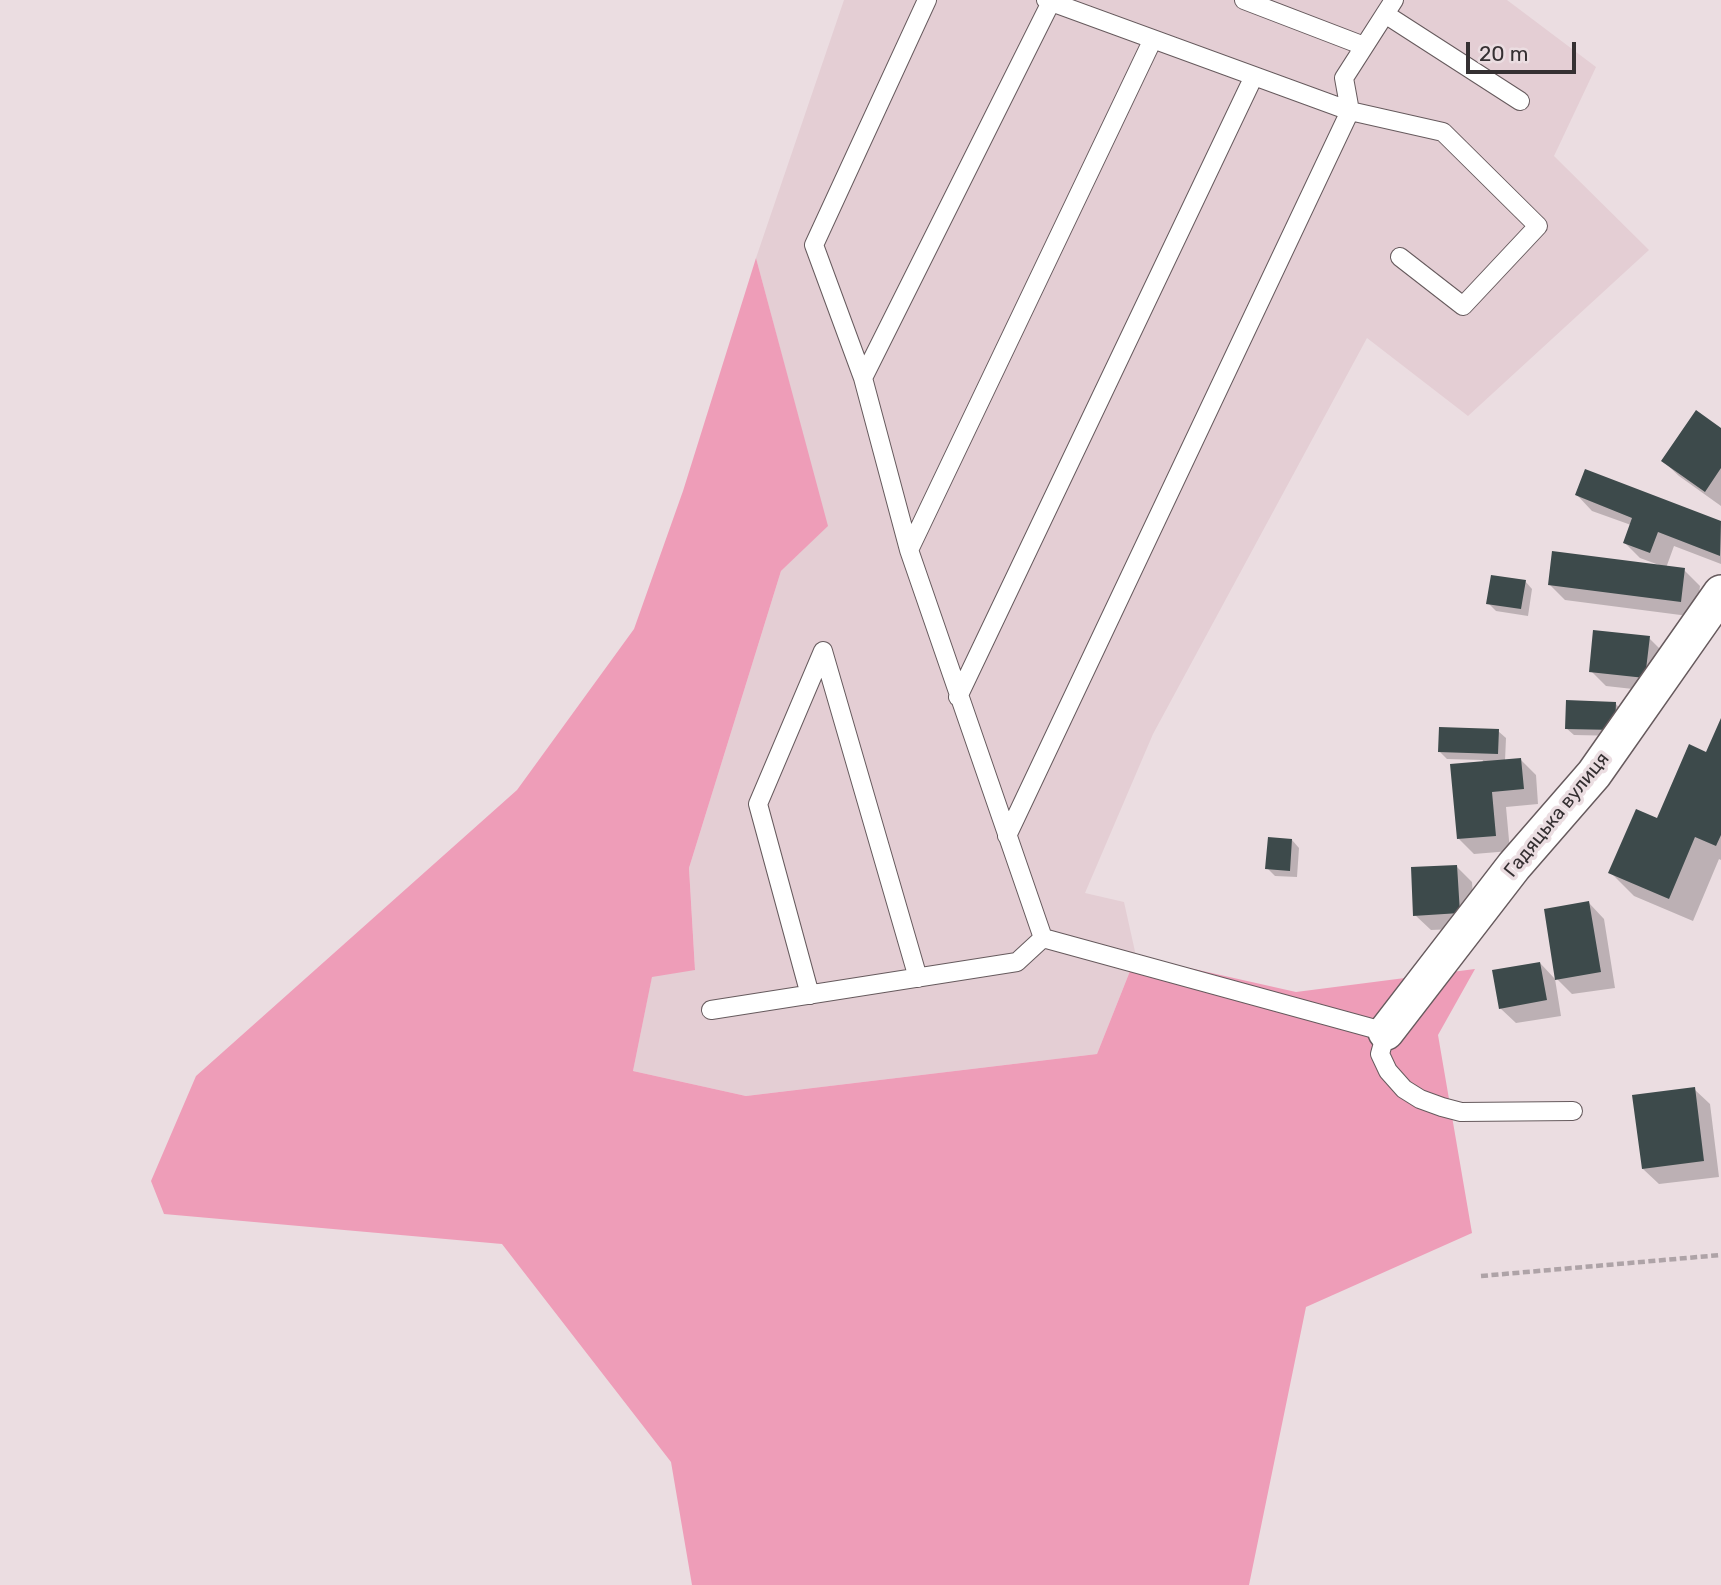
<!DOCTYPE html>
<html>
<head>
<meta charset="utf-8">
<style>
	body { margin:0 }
	#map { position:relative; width:1721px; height:1585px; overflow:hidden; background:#ebdde1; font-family:Rubik,sans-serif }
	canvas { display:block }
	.scale { position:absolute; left:1466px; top:42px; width:110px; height:32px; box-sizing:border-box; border:4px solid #353032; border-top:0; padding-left:9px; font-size:21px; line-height:24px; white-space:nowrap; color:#353032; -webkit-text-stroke:5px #ebdde1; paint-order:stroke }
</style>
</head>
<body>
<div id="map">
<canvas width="1721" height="1585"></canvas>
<div class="scale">20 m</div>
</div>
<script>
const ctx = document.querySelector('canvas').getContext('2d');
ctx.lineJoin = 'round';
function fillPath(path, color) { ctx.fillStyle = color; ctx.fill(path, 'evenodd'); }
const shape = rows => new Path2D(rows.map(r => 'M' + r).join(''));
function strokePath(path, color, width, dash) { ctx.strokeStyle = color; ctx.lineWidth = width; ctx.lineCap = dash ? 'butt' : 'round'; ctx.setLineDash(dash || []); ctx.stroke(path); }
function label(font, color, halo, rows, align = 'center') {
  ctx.font = font + ' Rubik,sans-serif'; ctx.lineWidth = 7; ctx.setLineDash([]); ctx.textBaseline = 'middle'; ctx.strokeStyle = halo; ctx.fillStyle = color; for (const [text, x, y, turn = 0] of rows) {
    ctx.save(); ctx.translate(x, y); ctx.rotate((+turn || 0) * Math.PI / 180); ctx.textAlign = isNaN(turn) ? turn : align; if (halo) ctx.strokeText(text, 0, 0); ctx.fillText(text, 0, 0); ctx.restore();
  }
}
fillPath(shape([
	[844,0,1507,0,1596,67,1554,156,1649,250,1468,416,1367,338,1153,734,1085,893,1124,902,1136,956,1097,1054,746,1096,633,1071,652,976,695,969,689,868,781,571,827,526,756,258]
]), '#e4ced4');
fillPath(shape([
	[756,258,828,526,781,571,689,868,695,970,652,977,633,1071,746,1096,1097,1054,1136,956,1296,992,1475,969,1438,1035,1472,1233,1306,1307,1249,1585,692,1585,671,1462,502,1244,164,1214,151,1181,196,1076,517,790,634,629,683,491]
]), '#ee9db8');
fillPath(shape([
	[1721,430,1721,506,1679,476,1663,461],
	[1586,471,1721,523,1721,564,1674,546,1666,568,1684,570,1700,586,1696,617,1565,600,1550,585,1659,565,1640,558,1625,543,1631,525,1592,511,1577,495],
	[1525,581,1532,589,1528,616,1496,611,1488,603],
	[1649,638,1664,653,1660,692,1606,686,1591,671],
	[1615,703,1622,711,1622,736,1574,735,1566,728],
	[1721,722,1721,860,1719,859,1693,921,1634,896,1611,873,1658,821,1707,754],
	[1498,731,1506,738,1505,761,1521,760,1536,775,1538,804,1506,807,1510,851,1474,854,1459,839,1483,760,1447,759,1440,752],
	[1292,840,1299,848,1297,877,1275,876,1267,868],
	[1457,867,1472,882,1475,928,1431,930,1415,915],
	[1589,903,1604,919,1615,988,1572,994,1557,979],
	[1540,963,1555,979,1561,1016,1516,1023,1500,1008],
	[1694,1089,1710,1104,1719,1177,1659,1184,1643,1169]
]), '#0003');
fillPath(shape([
	[1696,410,1721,428,1721,468,1705,492,1661,461],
	[1585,469,1721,521,1720,556,1658,532,1650,553,1623,543,1632,518,1575,495],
	[1552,551,1685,568,1681,602,1548,585],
	[1491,575,1526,580,1521,609,1486,604],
	[1593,630,1650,636,1645,678,1589,672],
	[1566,700,1616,702,1615,730,1565,729],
	[1721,718,1721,835,1716,846,1695,837,1669,899,1608,873,1636,809,1657,818,1689,744,1706,752],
	[1439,727,1499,729,1498,754,1438,752],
	[1521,758,1524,789,1492,792,1496,836,1457,839,1450,764],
	[1268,837,1292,839,1290,871,1265,869],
	[1457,865,1460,913,1413,916,1411,867],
	[1589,901,1601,972,1555,980,1544,909],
	[1540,962,1547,1000,1499,1009,1492,970],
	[1695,1087,1704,1161,1642,1169,1632,1095]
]), '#3d4a4b');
const service = shape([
	[927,0,814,245,863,378,909,550,1043,938],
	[1046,0,1350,111,1443,132,1538,226,1463,306,1400,257],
	[1244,0,1364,46],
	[1385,14,1520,101],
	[863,378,1051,2],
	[909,550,1153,39],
	[958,697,1254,76],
	[1007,836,1350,111,1344,78,1394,0],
	[810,995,758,804,823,651,918,978],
	[711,1010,1017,962,1043,938,1386,1032,1380,1054,1388,1071,1404,1089,1420,1099,1442,1107,1461,1112,1573,1111]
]);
const minor = shape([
	[1386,1032,1514,866,1594,774,1721,593]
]);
strokePath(service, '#665a5d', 20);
strokePath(minor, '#665a5d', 38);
strokePath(shape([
	[1481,1276,1721,1255]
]), '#aea3a7', 4.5, [7, 3.5]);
strokePath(service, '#fff', 18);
strokePath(minor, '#fff', 35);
label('19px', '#353032', '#ebdde1', [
	["Гадяцька вулиця",1557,815,-51]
]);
</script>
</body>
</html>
